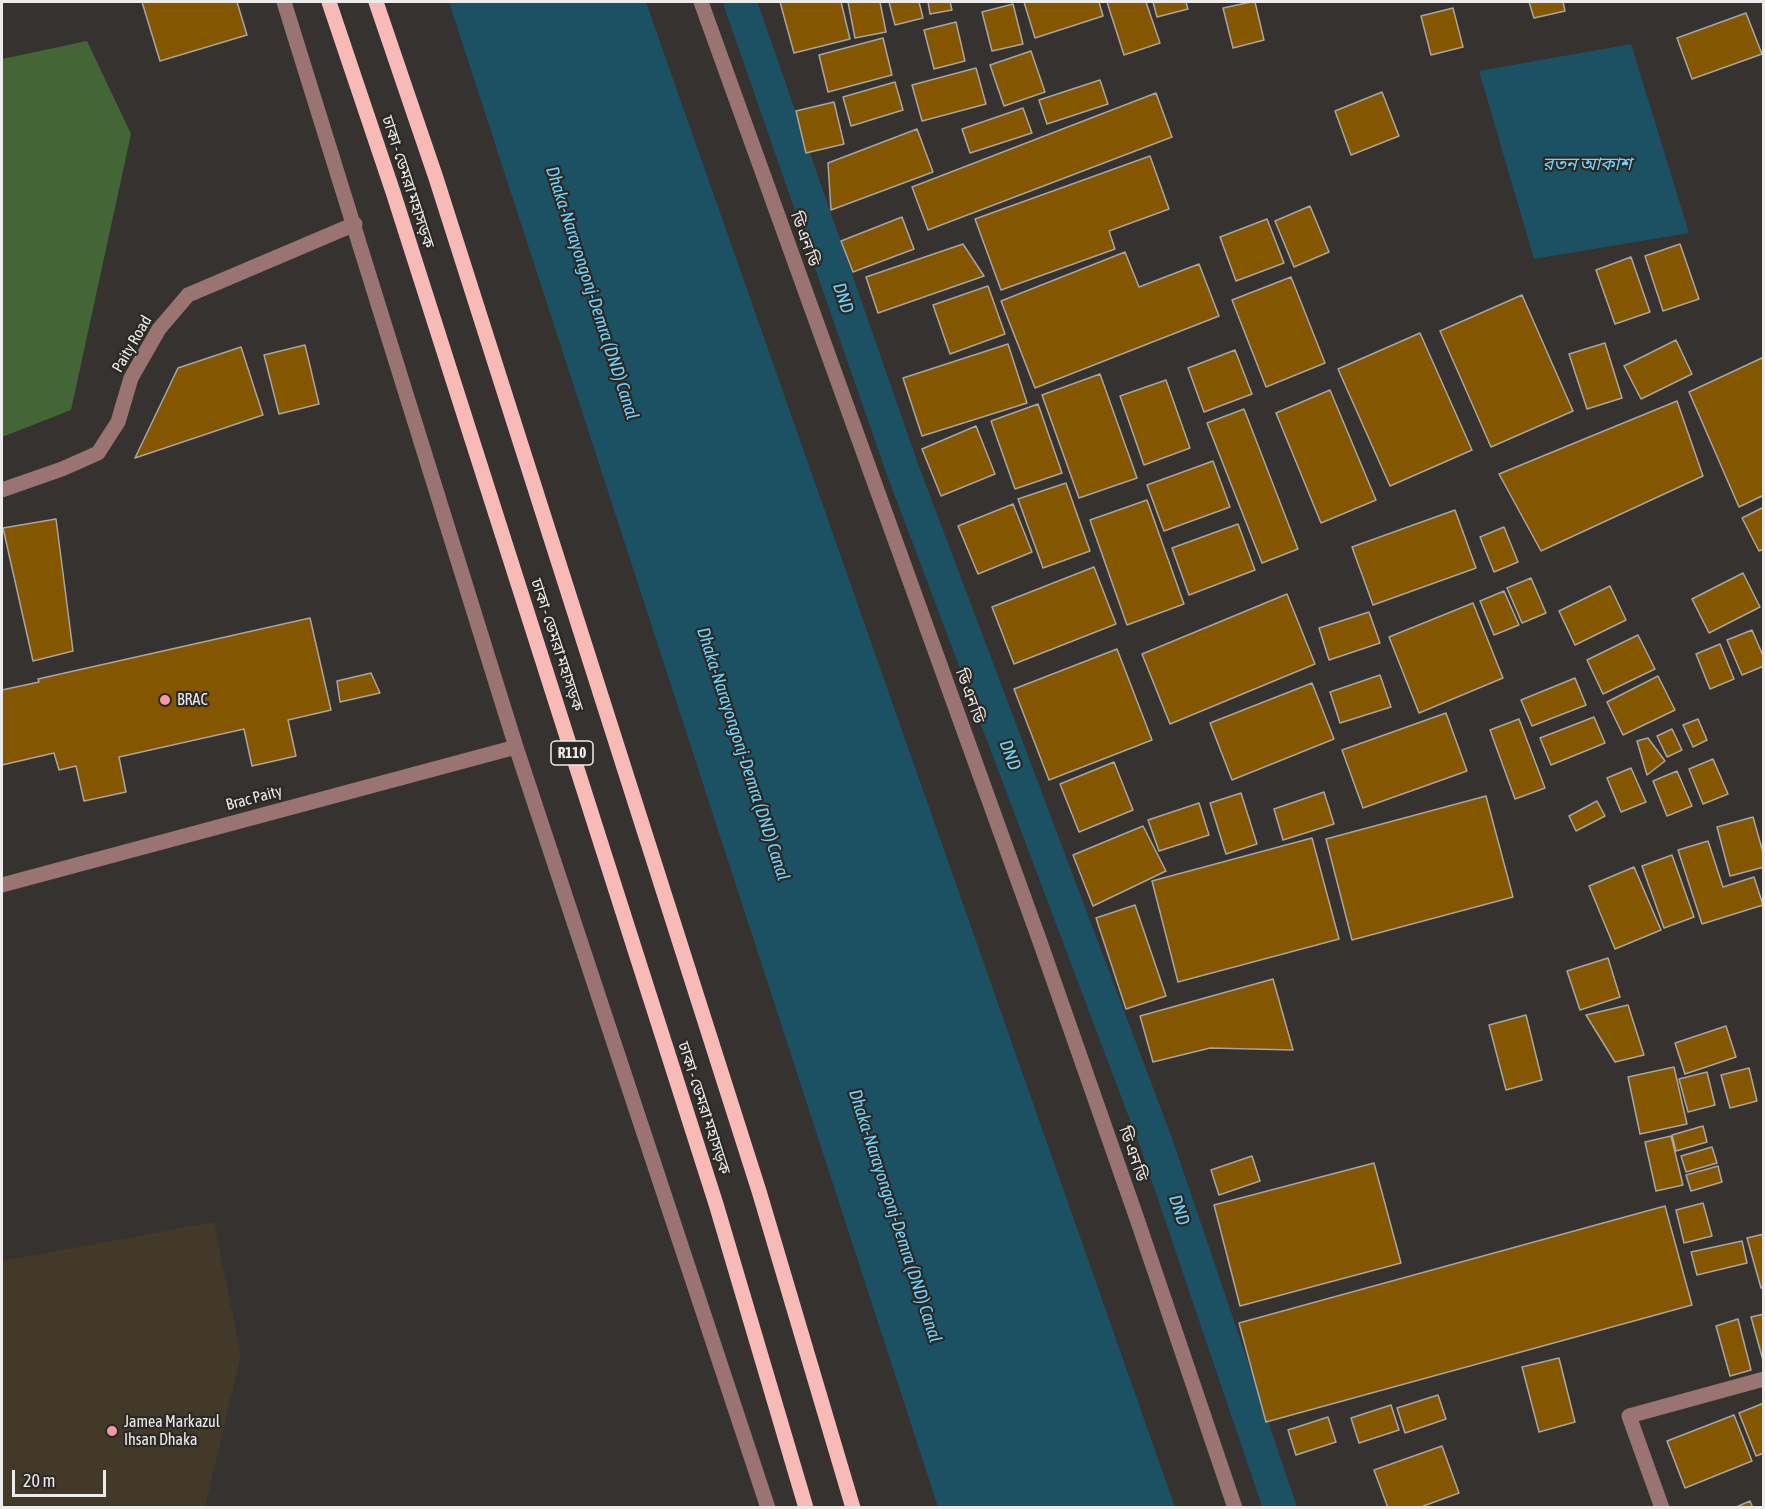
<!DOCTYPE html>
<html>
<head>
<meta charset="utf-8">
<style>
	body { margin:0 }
	#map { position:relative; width:1765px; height:1509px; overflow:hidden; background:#35322f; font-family:"Asap Condensed",sans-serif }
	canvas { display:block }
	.frame { position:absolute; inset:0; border:3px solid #eeecea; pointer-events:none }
	.scale { position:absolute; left:12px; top:1470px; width:94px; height:27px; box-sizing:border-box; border:3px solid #eeecea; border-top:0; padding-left:8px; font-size:18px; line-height:21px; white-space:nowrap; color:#eeecea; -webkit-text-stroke:4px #2b2825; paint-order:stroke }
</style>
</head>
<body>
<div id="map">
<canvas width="1765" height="1509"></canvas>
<div class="frame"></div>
<div class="scale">20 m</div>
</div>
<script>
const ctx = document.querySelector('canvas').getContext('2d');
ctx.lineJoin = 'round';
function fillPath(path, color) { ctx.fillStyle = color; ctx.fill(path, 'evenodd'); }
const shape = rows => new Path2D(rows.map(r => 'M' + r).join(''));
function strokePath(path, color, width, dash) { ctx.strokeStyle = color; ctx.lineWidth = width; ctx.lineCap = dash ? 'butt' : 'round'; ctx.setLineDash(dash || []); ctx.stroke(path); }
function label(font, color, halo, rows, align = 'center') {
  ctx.font = font + ' "Asap Condensed","Noto Sans Bengali",sans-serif'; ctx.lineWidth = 4.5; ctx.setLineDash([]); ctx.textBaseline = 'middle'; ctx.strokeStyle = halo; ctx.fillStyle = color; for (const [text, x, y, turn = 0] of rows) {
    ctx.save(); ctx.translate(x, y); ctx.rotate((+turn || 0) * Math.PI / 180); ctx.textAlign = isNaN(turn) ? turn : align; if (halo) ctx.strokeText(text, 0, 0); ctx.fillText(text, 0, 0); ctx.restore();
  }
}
fillPath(shape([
	[214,1222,241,1355,205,1507,2,1507,2,1261]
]), '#433928');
fillPath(shape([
	[87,41,131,134,71,410,2,437,2,59]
]), '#446637');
fillPath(shape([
	[449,2,646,2,1175,1507,938,1507],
	[1631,44,1689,233,1534,259,1479,71]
]), '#1c5063');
strokePath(shape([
	[740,2,902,468,1157,1145,1280,1508]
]), '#1c5063', 33);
const building = shape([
	[142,2,237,2,247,35,160,61,142,2],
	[780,2,841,2,850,39,794,53,780,2],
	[848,2,880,2,886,32,855,38,848,2],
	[889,2,919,2,923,18,895,25,889,2],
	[928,2,950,2,952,10,930,14,928,2],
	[1024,2,1099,2,1103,16,1035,38,1024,2],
	[1107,2,1146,2,1160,43,1124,55,1107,2],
	[1153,2,1186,2,1188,9,1157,17,1153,2],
	[1251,2,1255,2,1264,40,1233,48,1223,8,1251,2],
	[1529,2,1563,2,1565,11,1534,18,1529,2],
	[1013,4,1023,44,992,51,982,12,1013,4],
	[1453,8,1463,47,1431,55,1421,16,1453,8],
	[1746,13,1762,54,1692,79,1677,38,1746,13],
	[956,22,965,61,934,69,924,30,956,22],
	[883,38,892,75,828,92,819,55,883,38],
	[1031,51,1045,92,1004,106,990,65,1031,51],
	[976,68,986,104,922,121,912,85,976,68],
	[1100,80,1108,104,1047,124,1039,100,1100,80],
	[895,82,903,110,851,126,843,97,895,82],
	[1382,92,1399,136,1351,155,1335,111,1382,92],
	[1156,93,1172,137,928,230,912,187,1156,93],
	[834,102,844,144,806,153,796,111,834,102],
	[1023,108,1032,133,970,153,962,129,1023,108],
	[917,129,933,172,831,210,828,163,917,129],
	[1150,156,1169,209,1109,231,1115,249,1001,290,975,219,1150,156],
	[1310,206,1329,252,1294,267,1275,221,1310,206],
	[902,217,914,249,853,272,841,241,902,217],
	[1267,219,1284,263,1236,281,1220,237,1267,219],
	[963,244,984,276,878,313,866,277,963,244],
	[1680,244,1699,299,1663,311,1645,256,1680,244],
	[1125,252,1139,287,1199,264,1219,316,1035,388,1001,301,1125,252],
	[1631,257,1650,312,1615,324,1596,270,1631,257],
	[1291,277,1325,363,1266,387,1232,300,1291,277],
	[988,286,1005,334,950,354,933,305,988,286],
	[1522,295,1573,411,1491,447,1440,331,1522,295],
	[1420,333,1472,450,1390,486,1338,369,1420,333],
	[1676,340,1692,374,1641,399,1624,366,1676,340],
	[1605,343,1622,398,1587,409,1569,354,1605,343],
	[1008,344,1027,403,922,436,903,378,1008,344],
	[305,345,319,404,279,414,264,355,305,345],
	[241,347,263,415,135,458,178,368,241,347],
	[1235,350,1252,394,1204,412,1188,368,1235,350],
	[1764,357,1764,495,1739,507,1689,392,1764,357],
	[1100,374,1137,478,1079,498,1042,395,1100,374],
	[1166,380,1190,448,1144,465,1120,396,1166,380],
	[1330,390,1376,500,1321,523,1276,413,1330,390],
	[1677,401,1703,476,1541,551,1499,474,1677,401],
	[1038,404,1062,473,1015,489,991,421,1038,404],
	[1244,409,1298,549,1262,563,1207,423,1244,409],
	[976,426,995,474,941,496,922,449,976,426],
	[1213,461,1230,507,1164,531,1147,485,1213,461],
	[1066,483,1090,551,1043,568,1018,499,1066,483],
	[1147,500,1184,604,1127,625,1090,520,1147,500],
	[1013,504,1032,552,978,574,958,526,1013,504],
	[1764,507,1764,549,1759,551,1742,518,1764,507],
	[1455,510,1476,568,1373,605,1352,547,1455,510],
	[56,519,73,651,33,661,3,528,56,519],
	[1238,524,1255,570,1189,595,1172,548,1238,524],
	[1504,527,1518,562,1494,572,1480,537,1504,527],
	[1094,567,1116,624,1014,664,992,607,1094,567],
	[1743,573,1760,607,1709,633,1692,599,1743,573],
	[1531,578,1546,613,1522,623,1507,588,1531,578],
	[1610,586,1626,620,1575,645,1559,611,1610,586],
	[1504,591,1519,625,1494,635,1480,601,1504,591],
	[1287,594,1315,664,1170,724,1142,654,1287,594],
	[1473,603,1503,678,1419,713,1389,637,1473,603],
	[1369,612,1380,643,1329,660,1319,628,1369,612],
	[310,618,331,710,288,720,296,756,252,766,244,729,119,757,126,792,84,801,76,766,59,770,54,753,2,765,2,690,39,682,38,679,310,618],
	[1752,630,1764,658,1764,666,1742,675,1727,640,1752,630],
	[1638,635,1655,669,1603,694,1587,660,1638,635],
	[1720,644,1734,679,1710,689,1696,654,1720,644],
	[1117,649,1152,740,1049,780,1014,689,1117,649],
	[371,673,380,693,340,702,337,681,371,673],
	[1380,675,1391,707,1340,723,1330,692,1380,675],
	[1658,676,1675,710,1623,735,1607,702,1658,676],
	[1575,678,1586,705,1532,726,1521,700,1575,678],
	[1312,683,1334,739,1232,780,1210,723,1312,683],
	[1446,713,1467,771,1363,808,1342,750,1446,713],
	[1594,717,1605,743,1551,765,1540,738,1594,717],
	[1519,719,1545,788,1515,799,1490,730,1519,719],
	[1698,719,1707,740,1693,747,1683,725,1698,719],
	[1672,729,1682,750,1667,757,1657,736,1672,729],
	[1648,738,1665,761,1647,775,1637,741,1648,738],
	[1713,759,1728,794,1703,804,1689,769,1713,759],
	[1114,762,1133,810,1079,832,1060,784,1114,762],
	[1631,768,1646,802,1621,812,1607,778,1631,768],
	[1677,771,1692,806,1667,816,1653,781,1677,771],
	[1324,792,1334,824,1283,840,1274,809,1324,792],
	[1241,793,1257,844,1226,854,1210,803,1241,793],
	[1486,796,1513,897,1352,940,1326,839,1486,796],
	[1597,801,1605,816,1576,831,1569,816,1597,801],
	[1199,803,1209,835,1159,851,1148,820,1199,803],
	[1753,817,1764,856,1764,867,1730,876,1717,827,1753,817],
	[1143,826,1166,871,1093,906,1073,855,1143,826],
	[1312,838,1339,939,1178,982,1152,881,1312,838],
	[1708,841,1723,887,1754,877,1763,905,1702,924,1678,850,1708,841],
	[1672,855,1694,917,1664,928,1642,866,1672,855],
	[1634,867,1661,930,1615,949,1589,886,1634,867],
	[1135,905,1166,996,1126,1009,1096,918,1135,905],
	[1608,958,1620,997,1580,1010,1567,971,1608,958],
	[1273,979,1293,1050,1210,1048,1153,1062,1140,1016,1273,979],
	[1628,1005,1644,1055,1615,1062,1586,1015,1628,1005],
	[1526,1015,1542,1080,1506,1090,1489,1025,1526,1015],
	[1726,1026,1736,1057,1685,1074,1675,1043,1726,1026],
	[1674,1067,1687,1124,1640,1134,1628,1077,1674,1067],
	[1749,1068,1757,1101,1730,1108,1721,1075,1749,1068],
	[1707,1072,1715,1105,1688,1112,1679,1079,1707,1072],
	[1703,1126,1707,1142,1676,1151,1672,1135,1703,1126],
	[1671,1136,1683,1185,1656,1191,1645,1142,1671,1136],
	[1712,1147,1717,1163,1686,1172,1681,1156,1712,1147],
	[1252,1156,1260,1181,1219,1195,1211,1170,1252,1156],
	[1374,1163,1401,1263,1240,1306,1214,1205,1374,1163],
	[1718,1166,1722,1182,1691,1191,1686,1175,1718,1166],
	[1703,1203,1712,1236,1684,1243,1676,1210,1703,1203],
	[1665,1206,1692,1305,1266,1422,1239,1323,1665,1206],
	[1764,1234,1764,1288,1761,1288,1747,1238,1764,1234],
	[1742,1241,1747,1263,1697,1275,1691,1252,1742,1241],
	[1764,1314,1764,1364,1751,1317,1764,1314],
	[1738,1319,1751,1370,1730,1376,1716,1326,1738,1319],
	[1559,1358,1575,1422,1539,1432,1522,1367,1559,1358],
	[1438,1395,1446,1419,1405,1433,1397,1408,1438,1395],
	[1764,1403,1764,1453,1756,1456,1739,1413,1764,1403],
	[1391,1405,1399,1430,1359,1443,1351,1418,1391,1405],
	[1734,1415,1752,1461,1685,1488,1667,1441,1734,1415],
	[1328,1417,1336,1442,1296,1455,1288,1430,1328,1417],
	[1442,1446,1459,1493,1418,1508,1388,1508,1374,1470,1442,1446],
	[1750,1501,1753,1508,1734,1508,1750,1501]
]);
fillPath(building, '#845600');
strokePath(building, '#a9a6a2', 1.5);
strokePath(shape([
	[284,2,516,747,768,1508],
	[701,2,1039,939,1136,1216,1235,1508],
	[2,490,62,469,98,453,118,422,131,378,159,329,188,295,355,224],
	[2,885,516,747],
	[1662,1508,1629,1416,1764,1379]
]), '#9a7473', 15);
strokePath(shape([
	[329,2,393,192,716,1204,806,1508],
	[376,2,436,178,759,1191,853,1508]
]), '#f7bab7', 15);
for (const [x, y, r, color] of [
	[165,700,6,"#f49aa4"],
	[112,1431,6,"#f49aa4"]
]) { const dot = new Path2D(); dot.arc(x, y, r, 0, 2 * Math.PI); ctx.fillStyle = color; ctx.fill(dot); strokePath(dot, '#2b2825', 2); }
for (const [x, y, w] of [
	[572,753,42]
]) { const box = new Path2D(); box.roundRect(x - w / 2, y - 12, w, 24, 4.5); ctx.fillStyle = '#2b2825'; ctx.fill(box); strokePath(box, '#eeecea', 1.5); }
label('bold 15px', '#eeecea', null, [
	["R110",572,753]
]);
label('16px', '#eeecea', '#2b2825', [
	["ঢাকা - ডেমরা মহাসড়ক",408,182,72],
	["ডি এন ডি",805,239,70],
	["Paity Road",132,344,-60],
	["ঢাকা - ডেমরা মহাসড়ক",557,645,72],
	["ডি এন ডি",970,696,70],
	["Brac Paity",254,798,-15],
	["ঢাকা - ডেমরা মহাসড়ক",704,1108,72],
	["ডি এন ডি",1133,1154,71]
]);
label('16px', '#eeecea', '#2b2825', [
	["BRAC",177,700],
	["Jamea Markazul",124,1422],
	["Ihsan Dhaka",124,1440]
], 'left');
label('italic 18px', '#71d4fc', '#2b2825', [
	["রতন আকাশ",1587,164],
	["Dhaka-Narayongonj-Demra (DND) Canal",592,293,72],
	["DND",843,298,71],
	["Dhaka-Narayongonj-Demra (DND) Canal",743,754,72],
	["DND",1010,755,69],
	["DND",1179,1210,71],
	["Dhaka-Narayongonj-Demra (DND) Canal",895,1216,72]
]);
</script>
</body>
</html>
